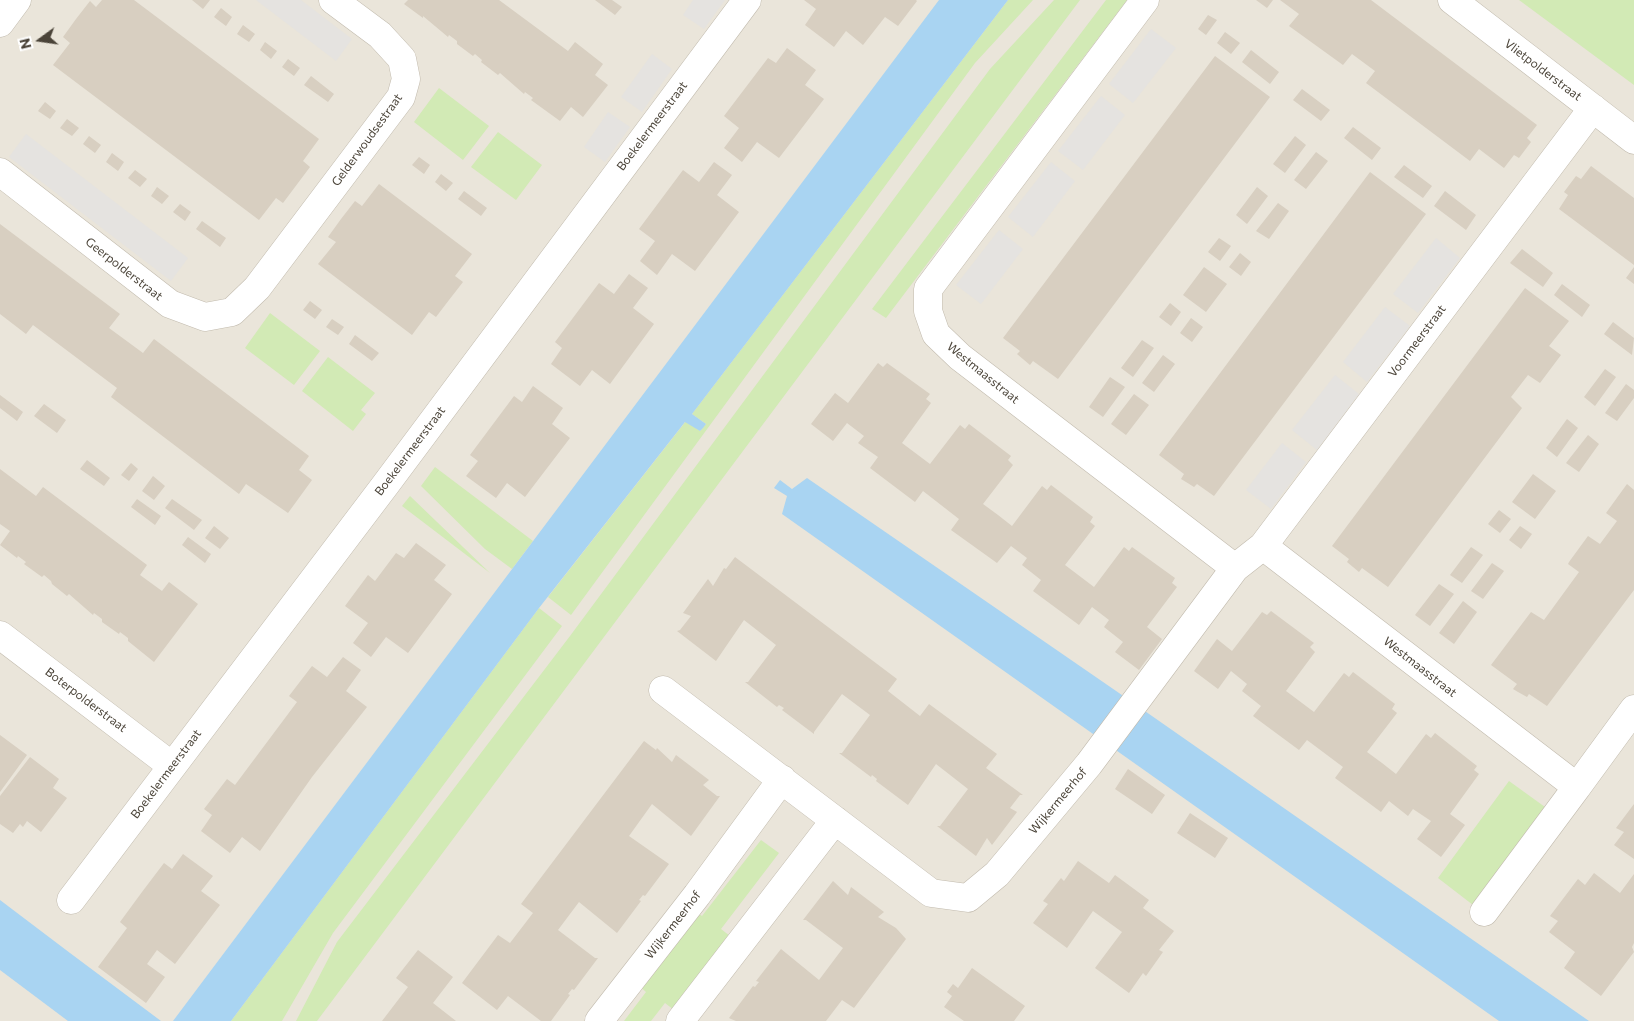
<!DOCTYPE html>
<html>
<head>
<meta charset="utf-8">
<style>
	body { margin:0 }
	#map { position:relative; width:1634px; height:1021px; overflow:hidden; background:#f6f3ec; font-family:Commissioner,sans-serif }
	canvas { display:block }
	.north { position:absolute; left:15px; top:15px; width:50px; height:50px; -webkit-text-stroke:4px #fff; paint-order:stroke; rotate:256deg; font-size:14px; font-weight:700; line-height:20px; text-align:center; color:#4b4439 }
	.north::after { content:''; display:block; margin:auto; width:18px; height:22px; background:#4b4439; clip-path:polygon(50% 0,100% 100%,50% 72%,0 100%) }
</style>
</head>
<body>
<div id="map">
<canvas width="1634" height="1021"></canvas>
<div class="north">N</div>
</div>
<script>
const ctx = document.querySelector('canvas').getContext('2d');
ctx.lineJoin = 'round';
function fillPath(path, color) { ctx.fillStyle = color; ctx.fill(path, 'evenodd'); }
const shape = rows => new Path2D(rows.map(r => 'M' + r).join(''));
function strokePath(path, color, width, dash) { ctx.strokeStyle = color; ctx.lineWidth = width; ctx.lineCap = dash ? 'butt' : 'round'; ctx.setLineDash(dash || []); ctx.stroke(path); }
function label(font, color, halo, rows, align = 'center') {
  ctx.font = font + ' Commissioner,sans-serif'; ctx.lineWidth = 4; ctx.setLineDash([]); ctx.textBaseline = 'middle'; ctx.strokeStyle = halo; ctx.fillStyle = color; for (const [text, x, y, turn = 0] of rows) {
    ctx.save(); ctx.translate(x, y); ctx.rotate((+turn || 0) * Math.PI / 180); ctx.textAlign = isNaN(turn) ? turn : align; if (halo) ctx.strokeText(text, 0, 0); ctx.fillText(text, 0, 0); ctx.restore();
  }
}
fillPath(shape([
	[0,0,1634,0,1634,1021,0,1021]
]), '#eae5da');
fillPath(shape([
	[1008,0,1033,0,975,63,571,615,548,597,686,421,700,431,706,424,692,414],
	[1054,0,1080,0,317,1021,296,1021,337,942,570,636,990,69],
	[1106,0,1127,0,886,318,872,309],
	[1519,0,1634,0,1634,85],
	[439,88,489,126,463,160,414,122],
	[498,132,542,165,516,200,471,167],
	[270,313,320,351,294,385,245,348],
	[328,357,375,393,361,410,366,414,353,431,302,391],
	[435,467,533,541,512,569,485,549,421,486],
	[410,496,490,573,402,506],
	[539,608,562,626,333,933,282,1021,231,1021],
	[1509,781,1545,807,1473,905,1438,878],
	[761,840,779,853,721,929,730,936,674,1010,665,1003,651,1021,624,1021,646,992,637,984,694,910,702,916]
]), '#d2eab5');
fillPath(shape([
	[256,0,301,0,352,39,336,61],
	[693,0,725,0,704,29,683,15],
	[1151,29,1176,48,1133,103,1109,84],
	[652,54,672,69,642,112,621,97],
	[1101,96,1125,115,1083,170,1058,151],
	[608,112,630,127,605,162,584,147],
	[26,134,188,258,171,281,9,157],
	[1051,162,1075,181,1033,237,1008,217],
	[999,230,1023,249,981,304,956,285],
	[1436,238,1460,258,1418,313,1393,294],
	[1385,307,1410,326,1367,382,1343,362],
	[1335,375,1359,394,1317,450,1292,430],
	[1282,443,1306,462,1271,509,1246,490]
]), '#e5e3e0');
fillPath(shape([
	[939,0,1008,0,692,414,706,424,703,428,700,431,685,422,539,608,231,1021,173,1021],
	[807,478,1119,693,1589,1021,1499,1021,782,514,787,496,774,488,780,480,792,489],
	[0,900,70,953,161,1021,68,1021,0,970]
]), '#a9d4f2');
fillPath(shape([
	[102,0,134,0,319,139,303,161,310,167,283,203,276,198,259,220,53,65,70,43,63,37,76,19,90,1,96,7],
	[192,0,210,0,203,9],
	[408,0,499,0,568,51,575,42,603,64,595,75,608,85,583,117,571,107,560,121,531,100,533,98,525,92,524,94,500,73,498,75,481,62,482,60,475,54,473,56,457,44,457,41,449,35,448,37,423,16,423,18,404,4],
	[595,0,612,0,622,7,615,15],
	[804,0,916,0,917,1,898,26,885,17,863,45,846,31,834,47,805,25,816,9],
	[1256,0,1273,0,1267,8],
	[1280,0,1371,0,1537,125,1527,138,1531,142,1519,158,1514,155,1504,168,1479,149,1470,161,1366,83,1375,71,1352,54,1343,65,1289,26,1299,14],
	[221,8,232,17,226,26,214,17],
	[1208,15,1217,20,1206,35,1198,29],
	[243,25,255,34,249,42,237,34],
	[1225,32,1240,43,1231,54,1217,43],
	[265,42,277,51,271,59,260,50],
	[787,48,816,70,805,85,824,99,779,158,757,142,742,162,724,148,739,128,724,116,768,58,776,63],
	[1251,50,1279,72,1270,84,1242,62],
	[1215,56,1270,97,1058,379,1033,361,1030,365,1017,354,1020,351,1003,338],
	[288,59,300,68,294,76,282,67],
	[311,76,334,94,328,102,304,85],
	[1302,89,1330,110,1321,121,1293,100],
	[45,102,56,111,50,119,38,111],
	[67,119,79,128,72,136,60,128],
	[1353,127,1381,148,1372,160,1344,138],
	[89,136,101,145,95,153,83,144],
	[1295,136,1306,145,1285,173,1273,164],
	[1316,152,1328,161,1306,189,1294,180],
	[112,153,124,162,118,171,106,162],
	[419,157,430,165,424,174,412,165],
	[714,162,732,175,717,195,739,212,695,271,672,254,657,275,640,261,655,241,639,229,683,170,699,182],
	[1404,165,1432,186,1423,198,1394,177],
	[1591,166,1634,198,1634,265,1559,209,1568,195,1564,192,1576,176,1581,179],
	[135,170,147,179,140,187,128,178],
	[1370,172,1426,214,1214,496,1197,484,1194,487,1186,482,1181,479,1184,474,1159,455],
	[441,174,453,183,446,191,435,182],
	[379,184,472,254,455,276,463,282,449,300,436,317,429,312,412,335,318,264,336,242,328,237,341,219,355,201,362,206],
	[157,187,169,196,162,204,151,196],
	[1257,187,1268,196,1247,224,1236,215],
	[464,191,487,208,481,216,458,199],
	[1445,191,1476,215,1466,230,1434,206],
	[1278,203,1289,211,1269,239,1256,231],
	[180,204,191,212,185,221,173,212],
	[202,221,226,238,220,247,196,229],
	[0,224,120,314,109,328,143,353,154,339,309,456,299,470,312,480,288,513,246,484,239,494,111,397,117,388,33,325,26,334,0,314],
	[1219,238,1231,246,1220,261,1208,252],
	[1522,249,1553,273,1543,287,1510,263],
	[1240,253,1251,262,1241,276,1229,267],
	[1204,267,1227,284,1206,312,1183,295],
	[1634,267,1634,284,1626,278],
	[629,274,648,288,633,308,654,324,610,384,592,370,580,386,551,364,562,348,555,342,599,283,614,294],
	[1562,284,1590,305,1582,317,1554,295],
	[1525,288,1569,321,1549,346,1561,355,1540,383,1528,375,1511,397,1522,408,1388,587,1362,568,1359,572,1347,562,1349,559,1332,546],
	[310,301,322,310,315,319,303,310],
	[1170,303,1181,312,1171,326,1159,317],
	[1191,318,1203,327,1192,342,1180,333],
	[332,319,344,327,338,335,326,327],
	[1613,322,1634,338,1632,355,1604,334],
	[355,335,379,353,372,361,349,344],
	[1142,340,1154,348,1133,377,1121,368],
	[1163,355,1175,364,1154,392,1142,383],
	[878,363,883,367,887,363,930,394,926,399,931,403,902,443,930,464,960,425,965,429,969,424,1011,456,1008,460,1013,465,983,504,998,515,1012,526,1042,486,1047,490,1051,485,1093,517,1090,522,1095,526,1065,565,1094,587,1124,547,1129,551,1132,547,1175,578,1172,583,1177,587,1147,627,1162,639,1139,670,1115,652,1123,642,1104,627,1109,620,1092,607,1079,625,1033,591,1041,580,1022,565,1027,558,1011,546,997,563,951,530,959,519,923,491,915,502,870,468,878,457,858,443,864,436,847,423,833,441,811,424,835,393,848,403],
	[1605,369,1616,377,1595,406,1584,397],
	[1110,377,1125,387,1103,417,1089,407],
	[1626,384,1634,390,1634,398,1617,421,1605,413],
	[533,386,563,408,552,424,570,438,525,497,507,483,496,498,466,476,478,461,470,455,514,396,522,402],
	[1134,394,1149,405,1126,435,1111,424],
	[0,395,23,412,17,421,0,408],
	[44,404,66,420,57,433,34,416],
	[1567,419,1578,428,1557,457,1546,448],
	[1588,435,1599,444,1579,472,1566,463],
	[87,460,110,478,104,486,80,469],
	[131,463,138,469,129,481,121,475],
	[0,469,36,496,43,487,147,565,140,575,162,591,169,582,198,604,154,662,128,641,128,638,120,632,119,634,102,622,102,619,94,613,93,615,69,594,67,596,52,584,51,581,44,575,42,577,24,564,26,562,18,556,17,558,0,545,10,531,0,524],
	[1533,474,1556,491,1535,519,1512,502],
	[153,476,165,486,154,500,142,491],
	[1627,484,1634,490,1634,590,1547,706,1529,694,1527,697,1518,692,1513,689,1517,684,1491,665,1531,612,1544,620,1579,572,1568,564,1569,562,1588,536,1600,544,1617,521,1606,513],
	[137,499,161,516,155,525,131,507],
	[172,499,202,520,194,530,165,508],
	[1499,510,1511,519,1500,533,1488,524],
	[214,526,229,538,220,549,205,538],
	[1520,526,1532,534,1521,549,1509,540],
	[188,537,211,554,205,563,182,545],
	[416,543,446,565,434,580,452,594,408,653,386,637,371,657,353,643,368,623,345,606,368,575,375,581,396,553,404,558],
	[1471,547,1483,555,1462,583,1450,575],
	[735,557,897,679,888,691,920,716,929,704,997,754,986,768,1023,795,1020,795,1010,808,1017,812,992,845,987,838,976,856,937,826,940,826,968,789,936,764,908,805,876,781,877,779,872,775,871,777,839,753,842,753,870,715,842,694,814,732,814,734,782,710,784,708,779,705,777,707,745,682,748,682,776,645,744,620,716,661,677,631,680,630,691,616,683,613,708,579,713,586,724,568,726,569],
	[1492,563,1504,571,1483,599,1471,591],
	[1439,584,1454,594,1430,626,1415,615],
	[1463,601,1477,612,1454,644,1439,633],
	[1271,611,1314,643,1310,647,1315,652,1286,691,1314,712,1344,673,1349,677,1353,672,1395,704,1392,709,1397,713,1367,752,1382,763,1396,774,1426,734,1431,738,1435,733,1477,766,1474,770,1479,774,1450,814,1465,825,1441,857,1417,839,1431,821,1413,809,1408,816,1389,801,1381,812,1335,778,1343,767,1307,740,1299,750,1253,716,1261,706,1242,691,1247,684,1231,671,1218,689,1194,671,1217,639,1232,651,1262,612,1267,615],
	[343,657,361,670,346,691,367,707,312,777,260,851,242,837,230,853,201,831,212,815,204,809,227,779,235,785,297,702,289,696,312,666,327,677],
	[0,735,27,755,0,792],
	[644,741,656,750,657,748,672,762,676,755,709,780,703,785,717,796,720,796,691,836,652,804,629,836,669,864,645,896,643,895,639,900,641,901,617,933,579,902,558,930,595,958,598,958,574,990,572,989,568,994,570,995,551,1021,541,1021,508,996,497,1010,462,983,498,935,510,943,533,913,521,904],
	[30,757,59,779,53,788,67,798,41,832,27,821,23,827,20,824,13,833,0,824,0,796],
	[1128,769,1165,795,1152,814,1115,789],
	[1634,804,1634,859,1614,845,1624,832,1616,828],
	[1190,813,1228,838,1215,858,1177,833],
	[183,854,213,876,201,891,220,905,175,964,157,950,147,964,165,977,146,1003,98,967,127,928,120,922,142,892,164,863,172,869],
	[1078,861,1109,883,1115,875,1149,900,1143,908,1174,931,1159,950,1163,952,1146,976,1143,973,1129,993,1095,968,1122,932,1093,911,1067,948,1033,923,1048,904,1043,901,1061,878,1064,881],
	[1594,873,1620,893,1634,874,1634,943,1632,947,1634,952,1601,996,1564,968,1575,952,1549,932,1558,921,1550,916,1578,879,1585,885],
	[833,881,848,895,851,887,884,912,878,917,896,928,906,939,854,1008,842,1000,826,1021,736,1021,731,1019,729,1018,753,986,755,987,759,982,756,981,781,949,819,980,843,948,806,920,803,920],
	[418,950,453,977,433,1003,456,1021,382,1021,408,987,396,978],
	[972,968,1025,1006,1014,1021,964,1021,944,1007,952,996,947,992,953,984,958,988]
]), '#d8cfc1');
const minor = shape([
	[1145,0,928,289,928,311,936,334,960,357,1235,568],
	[1452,0,1634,140],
	[0,23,17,0],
	[0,172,170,304,205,317,232,312,257,288,401,97,406,79,402,59,380,35,333,0],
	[1263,546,1577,787,1634,709],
	[0,635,172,766],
	[663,690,931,893,968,898,997,874,1089,764,1235,568,1263,546,1593,108],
	[71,900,386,484,747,0],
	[1484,912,1577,787],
	[599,1021,697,895,782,779],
	[680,1021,835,820]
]);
strokePath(minor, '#c2bbae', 29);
strokePath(minor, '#fff', 28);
label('12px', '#4b4439', '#fff', [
	["Vlietpolderstraat",1543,70,37],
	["Boekelermeerstraat",652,126,-53],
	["Gelderwoudsestraat",367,140,-54],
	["Geerpolderstraat",124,269,38],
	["Voormeerstraat",1417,341,-53],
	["Westmaasstraat",983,373,39],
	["Boekelermeerstraat",410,451,-53],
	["Westmaasstraat",1420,667,38],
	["Boterpolderstraat",86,700,37],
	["Boekelermeerstraat",166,774,-53],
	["Wijkermeerhof",1058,801,-50],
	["Wijkermeerhof",673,925,-52]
]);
</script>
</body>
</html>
